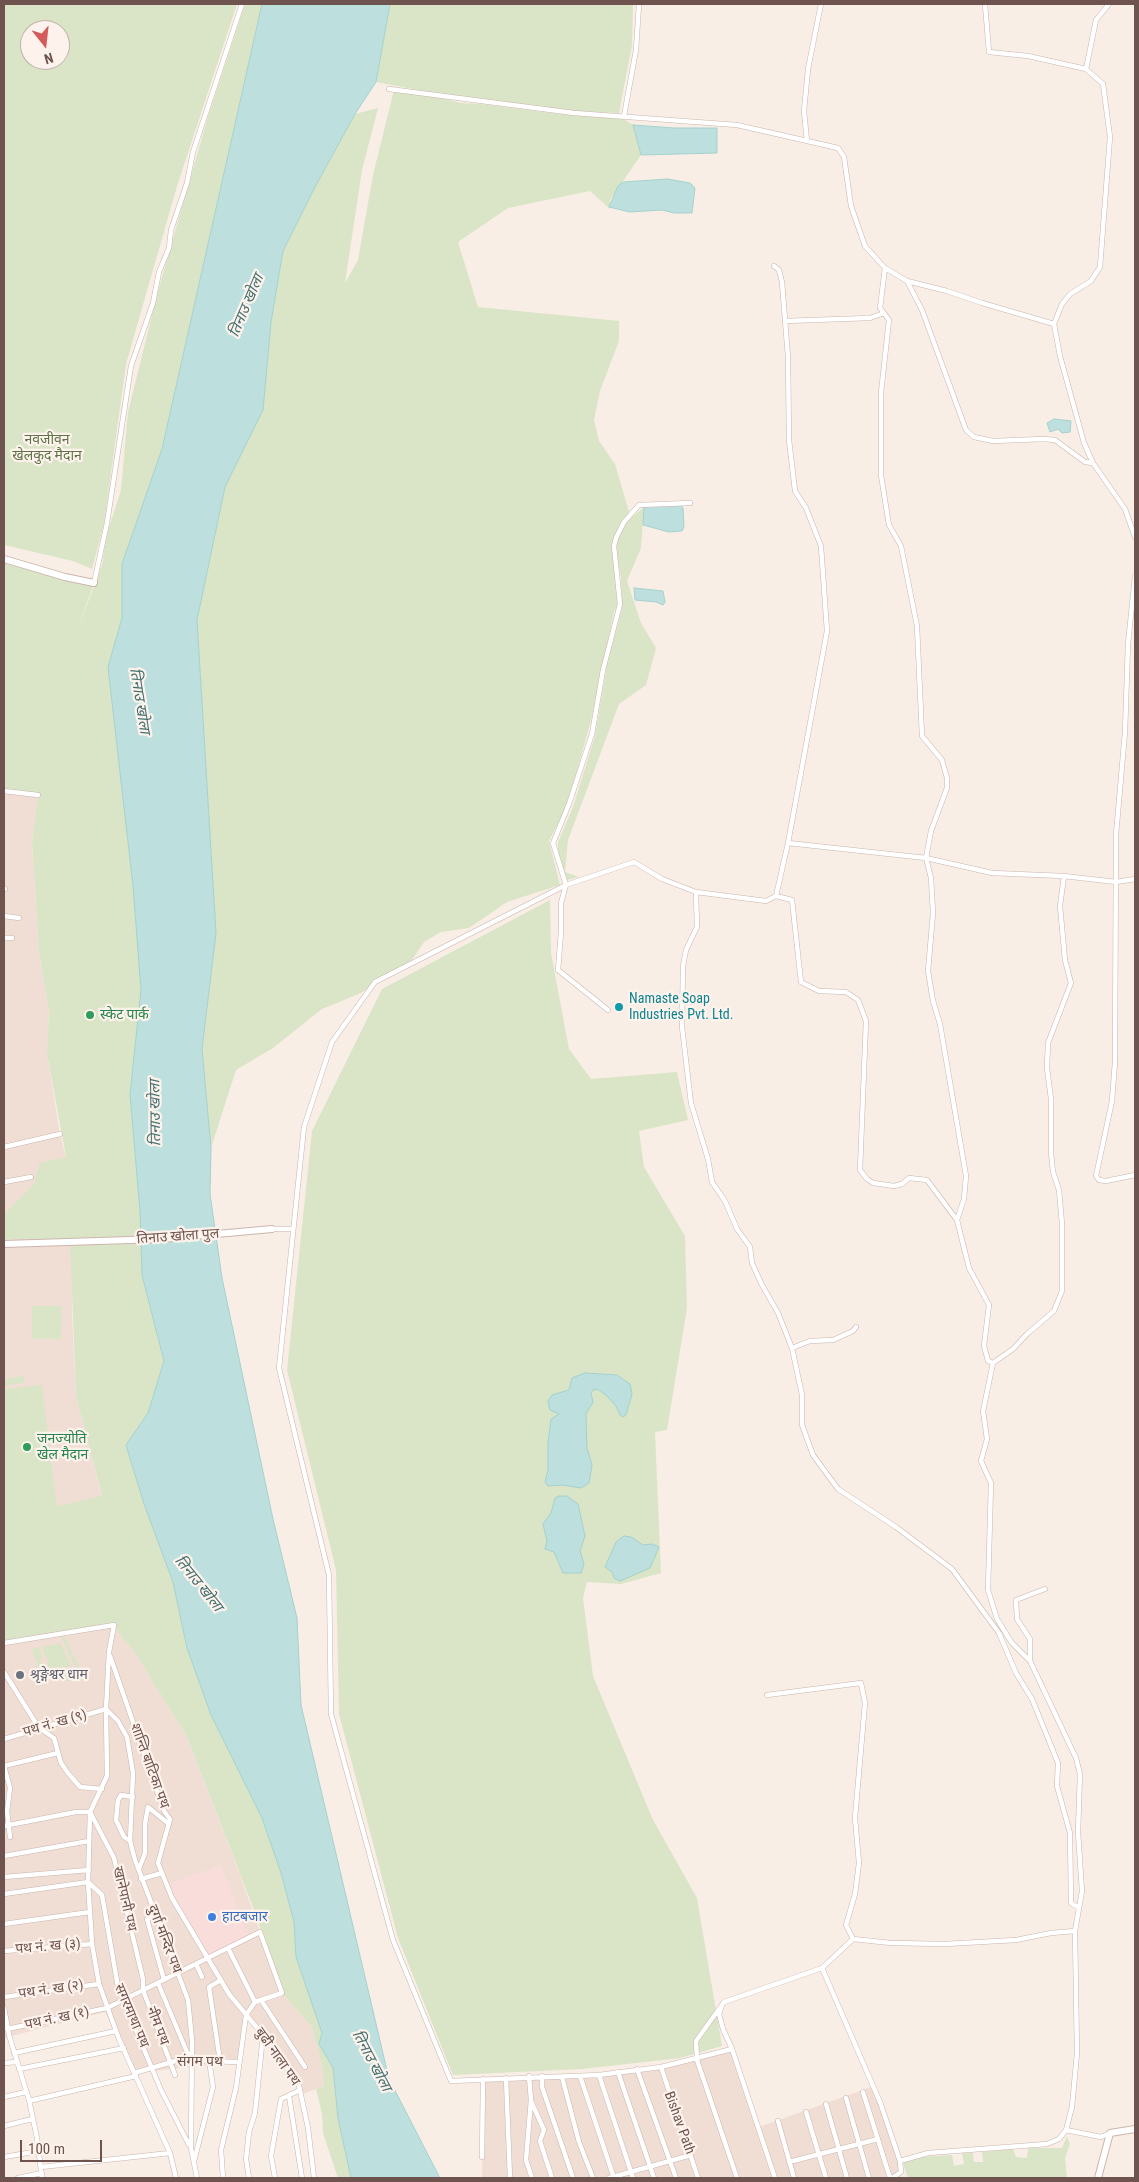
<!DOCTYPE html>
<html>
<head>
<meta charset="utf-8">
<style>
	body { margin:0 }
	#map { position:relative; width:1139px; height:2182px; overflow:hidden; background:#f9eee6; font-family:"Roboto Condensed",sans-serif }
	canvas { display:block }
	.frame { position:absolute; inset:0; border:5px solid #6f534e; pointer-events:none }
	.north { position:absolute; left:20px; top:20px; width:50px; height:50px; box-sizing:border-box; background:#fdf2ec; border:1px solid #c4b2ad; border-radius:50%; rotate:164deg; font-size:14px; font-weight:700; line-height:20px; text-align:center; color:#6f534e }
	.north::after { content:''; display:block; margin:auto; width:18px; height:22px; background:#d45b5a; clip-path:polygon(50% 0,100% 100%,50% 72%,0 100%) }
	.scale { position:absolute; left:20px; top:2140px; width:82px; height:22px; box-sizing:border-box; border:2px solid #6f534e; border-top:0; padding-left:6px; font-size:15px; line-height:18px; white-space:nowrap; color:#6f534e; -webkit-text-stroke:4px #fdf2ec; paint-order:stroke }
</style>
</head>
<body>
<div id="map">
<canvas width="1139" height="2182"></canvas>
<div class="frame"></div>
<div class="north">N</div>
<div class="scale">100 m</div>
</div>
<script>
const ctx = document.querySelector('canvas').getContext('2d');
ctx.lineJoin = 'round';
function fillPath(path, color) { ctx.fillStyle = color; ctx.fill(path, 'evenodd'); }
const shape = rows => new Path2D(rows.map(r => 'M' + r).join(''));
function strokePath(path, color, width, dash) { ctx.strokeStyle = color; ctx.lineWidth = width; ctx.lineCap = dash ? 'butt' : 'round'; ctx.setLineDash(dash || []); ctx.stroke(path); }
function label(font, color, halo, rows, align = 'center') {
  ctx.font = font + ' "Roboto Condensed","Noto Sans Devanagari",sans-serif'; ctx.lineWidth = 4.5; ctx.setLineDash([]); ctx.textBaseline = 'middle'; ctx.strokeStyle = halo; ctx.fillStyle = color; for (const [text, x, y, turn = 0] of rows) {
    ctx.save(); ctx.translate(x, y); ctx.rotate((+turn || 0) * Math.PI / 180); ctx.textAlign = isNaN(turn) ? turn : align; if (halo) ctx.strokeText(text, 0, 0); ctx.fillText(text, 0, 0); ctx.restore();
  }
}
fillPath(shape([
	[4,558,37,741,38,795,32,842,39,952,49,1011,47,1054,60,1134,74,1189,72,1313,76,1396,102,1497,114,1625,137,1656,187,1737,240,1875,282,1993,312,2027,322,2064,324,2086,301,2095,300,2090,247,2015,238,2062,134,2073,105,2012,4,2038],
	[732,2049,759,2127,871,2087,876,2093,901,2172,894,2178,482,2178,483,2079,580,2076,661,2067]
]), '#f0ded5');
fillPath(shape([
	[221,1865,249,1937,207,1959,167,1884]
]), '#f8dddb');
fillPath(shape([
	[4,4,237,4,178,183,126,364,104,524,92,569,73,561,4,545],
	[30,30,60,30,60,60,30,60],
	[245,4,262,4,162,449,122,564,122,618,108,667,133,886,141,990,130,1094,140,1211,142,1275,164,1361,148,1413,126,1445,144,1504,173,1582,187,1648,211,1715,262,1818,281,1873,294,1922,296,1957,322,2033,319,2044,333,2068,338,2118,351,2178,338,2178,323,2133,322,2114,316,2089,324,2086,322,2065,312,2027,282,1993,254,1910,187,1737,137,1656,114,1626,63,1634,86,1680,82,1681,60,1634,4,1641,4,1389,42,1385,57,1506,102,1496,76,1396,70,1239,4,1239,4,1214,34,1184,40,1163,66,1157,47,1054,49,1011,39,952,32,842,38,795,4,791,4,559,94,583,77,631,102,565,106,537,121,490,128,412,158,291,207,120],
	[390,4,633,4,632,45,619,113,569,111,454,97,376,82],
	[394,90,437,97,461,103,481,104,567,115,620,117,633,125,641,155,610,200,610,209,590,191,508,208,458,242,478,307,619,321,619,341,600,391,594,420,599,441,615,464,630,515,622,520,613,541,618,605,614,612,592,716,574,783,564,812,549,841,560,885,507,902,469,928,441,932,424,942,412,960,361,993,322,1009,273,1048,236,1070,211,1148,202,1049,216,933,197,620,225,487,263,410,271,322,283,251,315,187,355,114,378,108,362,170,345,283,358,260,373,175],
	[644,507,641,548,627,581,641,623,656,648,646,685,619,704,568,840,565,872,579,877,567,880,558,854,558,842,573,807,595,736,607,665,622,609,621,578,615,545,625,523],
	[550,900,551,953,569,1049,591,1079,677,1072,688,1120,639,1131,644,1167,685,1236,687,1308,667,1430,655,1432,661,1573,621,1584,587,1582,583,1598,593,1676,653,1820,697,1898,722,2046,680,2058,583,2069,453,2075,398,1938,339,1714,336,1570,287,1370,312,1131,382,989],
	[32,1306,62,1306,61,1339,32,1339],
	[24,1376,25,1383,4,1386,4,1379],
	[60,1643,71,1666,53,1669,53,1672,50,1673,47,1664,48,1658,45,1656,42,1647],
	[39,1647,42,1657,40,1661,47,1674,41,1676,32,1649],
	[72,1669,78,1679,67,1682,64,1671],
	[1067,2136,1070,2144,1065,2158,1067,2178,908,2178,902,2161,919,2157,952,2155,954,2166,964,2164,962,2153,973,2153,974,2162,983,2162,982,2152,1013,2149,1016,2157,1027,2158,1028,2148,1062,2148]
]), '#d9e5c6');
const water = shape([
	[262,4,390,4,376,82,355,114,315,187,283,251,271,322,263,410,225,487,197,620,216,933,202,1049,211,1148,210,1194,222,1278,273,1519,297,1618,301,1705,389,2079,440,2178,351,2178,338,2118,333,2068,319,2044,322,2033,296,1957,294,1922,281,1873,262,1818,211,1715,187,1648,173,1582,144,1504,126,1445,148,1413,164,1361,142,1275,140,1211,130,1094,141,990,133,886,108,667,122,618,122,564,162,449,262,4],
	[633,125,674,128,717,128,717,153,641,155,633,125],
	[668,179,690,183,695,188,692,213,674,213,662,210,630,212,609,207,618,186,623,182,668,179],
	[1054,419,1071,421,1070,432,1062,433,1058,429,1050,432,1047,423,1054,419],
	[676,504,680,504,683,508,684,527,682,531,669,532,643,525,644,507,676,504],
	[634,588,663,591,665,602,663,605,656,602,635,600,634,588],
	[585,1373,617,1375,630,1384,632,1394,626,1415,623,1417,620,1415,616,1406,607,1396,599,1390,594,1389,591,1393,593,1402,586,1414,587,1448,592,1465,589,1483,581,1488,563,1485,548,1486,545,1482,548,1470,548,1443,551,1419,559,1414,550,1410,548,1401,552,1395,569,1390,572,1378,585,1373],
	[559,1496,567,1496,578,1504,585,1536,580,1551,584,1564,581,1573,563,1573,554,1552,545,1549,547,1541,543,1524,551,1513,555,1498,559,1496],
	[624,1536,631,1537,643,1545,652,1544,659,1547,650,1568,620,1581,614,1578,612,1572,605,1567,616,1542,624,1536]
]);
fillPath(water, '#bde0de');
strokePath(water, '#a4d1ce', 1);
const street = shape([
	[985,4,989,52,1028,56,1086,69],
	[389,89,574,113,737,125,838,148,844,157,851,206,865,246,885,268,907,281,947,291,982,303,1054,324,1060,356,1084,443,1093,463,1125,509,1135,537],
	[624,116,636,50,639,4],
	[807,141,804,111,808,69,821,4],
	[774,266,779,270,782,282,788,357,789,440,795,491,806,508,821,546,827,631,788,843],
	[885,268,880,308,889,320,881,393,881,475,889,525,901,546,917,626,922,736,942,760,947,778,947,788,931,831,926,858,931,878,933,913,928,971,933,1001,940,1024,966,1176,964,1199,957,1220,969,1268,989,1305,984,1346,988,1361,993,1363,983,1411,987,1439,981,1461,991,1483,988,1590,997,1619,1012,1643,1030,1661,1076,1758,1080,1774,1078,1832,1082,1891,1075,1931],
	[907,281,922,310,966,430,974,437,993,441,1044,439,1055,440,1085,462,1093,463],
	[785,321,870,318,884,313],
	[1054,324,1062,304,1070,294,1091,281,1100,267,1110,137,1103,84,1086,69,1096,20,1109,4],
	[1135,576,1128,644,1125,732,1116,835,1115,1062,1112,1101,1096,1176,1099,1180,1106,1181,1135,1175],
	[94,583,107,523,131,366,153,303,159,272,169,248,171,230,187,183,193,152,242,4],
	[4,791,38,795],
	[4,889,5,889],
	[696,892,697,927,686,950,683,966,682,1027,691,1103,708,1159,712,1182,725,1201,737,1229,750,1247,752,1263,762,1285,778,1313,792,1348,802,1395,802,1425,813,1455,838,1489,896,1527,952,1569,999,1633,1016,1673,1032,1699,1058,1763,1057,1786,1070,1833,1071,1903,1079,1908],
	[776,896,792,900,801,982,819,991,846,992,858,1000,866,1021,860,1170,867,1179,873,1183,894,1186,902,1184,909,1178,927,1180,957,1220],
	[4,916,19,918],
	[4,938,12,938],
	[608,1010,558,970,561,932,561,903,566,885,553,843,569,804,592,734,603,670,620,604,614,546,616,538,624,522,639,505,690,503],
	[4,1147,60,1134],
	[4,1182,31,1177],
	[272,1229,293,1229],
	[792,1348,810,1341,833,1340,853,1331,856,1327],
	[993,1363,1013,1349,1027,1334,1054,1311,1062,1291,1062,1224,1059,1190,1053,1172,1051,1153,1051,1099,1047,1068,1048,1043,1071,983,1065,960,1060,906,1064,876],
	[4,1643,114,1625,109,1652,106,1709,107,1776,90,1812,88,1882,92,1944,99,1984,119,2039,170,2153,176,2178],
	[110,1656,164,1811,170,1819,158,1863,172,1898,229,1994,263,2035,299,2086,308,2128,314,2178],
	[1030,1661,1030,1639,1017,1619,1016,1600,1045,1589],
	[4,1672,39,1728,54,1738,61,1763,68,1773,80,1787,102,1789],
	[767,1695,861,1683,865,1703,855,1818,859,1863,855,1894,846,1925,853,1939],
	[106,1709,118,1721,127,1737,133,1773,130,1841,135,1860,188,2000,192,2041,191,2148,197,2178],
	[4,1739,106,1709],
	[4,1826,76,1812,90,1812,114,1858,143,1979,143,1990,175,2075],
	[10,1837,7,1811,10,1788,4,1766,58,1753],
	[130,1841,124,1837,116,1820,118,1800,121,1795,133,1797],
	[4,1856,89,1841],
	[139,1869,145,1853,145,1824,148,1807,169,1824],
	[4,1877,89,1870],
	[141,1879,162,1873],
	[4,1894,88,1882,102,1895,118,1987,161,2090,189,2145],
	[155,1916,147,1919,164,1980],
	[4,1924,90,1912],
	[228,1948,255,2002],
	[4,1951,92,1944],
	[196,1964,202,1977],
	[822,1968,880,2102,900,2161,901,2172,892,2178],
	[158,1983,189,2057],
	[4,1997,99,1984],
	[261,2000,305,2067],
	[722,2005,719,2014,723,2029,732,2049,775,2178],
	[4,2008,9,2035,29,2100,37,2138,42,2178],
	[7,2029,107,2008,260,1932,282,1993,255,2002,246,2015,236,2088,221,2150,223,2178],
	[732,2049,661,2067,599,2075,451,2081,393,1940,331,1714,329,1575,279,1368,304,1127,332,1042,375,982,566,885,634,862,662,879,696,892,766,901,776,896,788,843,926,858,992,873,1064,876,1116,882,1135,879],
	[14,2053,116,2031],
	[220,2061,209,1987,221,1980],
	[4,2063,17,2062],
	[661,2067,698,2178],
	[19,2069,124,2048],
	[637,2069,676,2178],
	[618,2072,654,2178],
	[134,2073,179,2060,238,2062],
	[599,2075,633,2178],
	[529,2076,531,2100,526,2160,532,2178],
	[542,2076,542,2087,573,2178],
	[580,2076,614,2178],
	[562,2077,579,2142,593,2178],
	[506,2078,510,2178],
	[863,2092,890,2178],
	[289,2096,302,2178],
	[4,2097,26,2092],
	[846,2098,869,2178],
	[29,2101,136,2076],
	[531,2101,544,2130,540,2141,552,2178],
	[826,2104,847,2178],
	[806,2112,826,2178],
	[778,2121,794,2178],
	[4,2126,32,2119],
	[4,2157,39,2151],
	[482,2157,483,2079],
	[194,2161,213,2087,209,2060],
	[900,2161,928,2153,1047,2144,1059,2139,1066,2130],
	[789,2162,878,2139],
	[41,2167,170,2153],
	[18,2178,42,2173],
	[249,2178,246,2159,249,2132,255,2113,263,2035],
	[275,2178,271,2156,281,2099,300,2090],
	[609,2178,691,2155],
	[737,2178,697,2060,696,2041,724,2002,822,1968,853,1939,891,1943,945,1944,1016,1940,1051,1933,1075,1931,1077,2053,1072,2107,1066,2130,1101,2137,1110,2133]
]);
const secondary = shape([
	[4,559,65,577,94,583],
	[4,1244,161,1239,272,1229],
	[1098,2178,1110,2133,1135,2129]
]);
strokePath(street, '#c9b4ad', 5.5);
strokePath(secondary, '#ceb5ae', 8);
strokePath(street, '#fff', 4.5);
strokePath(secondary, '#fff', 6);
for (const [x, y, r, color] of [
	[619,1007,5,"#0f9aa8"],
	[90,1015,5,"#2e9e5b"],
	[27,1447,5,"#2e9e5b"],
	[20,1675,5,"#6b7280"],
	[212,1917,5,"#3f7fe0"]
]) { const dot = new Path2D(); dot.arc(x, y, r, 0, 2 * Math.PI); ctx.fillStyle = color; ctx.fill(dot); strokePath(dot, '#fdf2ec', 2); }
label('14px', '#5e7448', '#fdf2ec', [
	["नवजीवन",47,440],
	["खेलकुद मैदान",47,456]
]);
label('14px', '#0d838f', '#fdf2ec', [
	["Namaste Soap",629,999],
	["Industries Pvt. Ltd.",629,1015]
], 'left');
label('14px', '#27864d', '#fdf2ec', [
	["स्केट पार्क",100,1015],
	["जनज्योति",37,1439],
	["खेल मैदान",37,1455]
], 'left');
label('14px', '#6f534e', '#fdf2ec', [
	["तिनाउ खोला पुल",178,1237,-4],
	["पथ नं. ख (९)",55,1724,-16],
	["शान्ति बाटिका पथ",149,1766,70],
	["खानेपानी पथ",124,1899,77],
	["दुर्गा मन्दिर पथ",164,1939,69],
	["पथ नं. ख (३)",48,1947,-5],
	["पथ नं. ख (२)",51,1990,-8],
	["सगरमाथा पथ",131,2016,67],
	["पथ नं. ख (१)",57,2019,-12],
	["नीम पथ",157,2026,69],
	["बुढी नाला पथ",277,2057,55],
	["संगम पथ",200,2062],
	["Bishav Path",679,2123,70]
]);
label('14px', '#5b616d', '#fdf2ec', [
	["श्रृङ्गेश्वर धाम",30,1675]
], 'left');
label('14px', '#366cbe', '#fdf2ec', [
	["हाटबजार",222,1917]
], 'left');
label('italic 15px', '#447270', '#fdf2ec', [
	["तिनाउ खोला",247,306,-67],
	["तिनाउ खोला",139,701,81],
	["तिनाउ खोला",156,1113,-91],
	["तिनाउ खोला",198,1584,51],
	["तिनाउ खोला",371,2061,62]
]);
</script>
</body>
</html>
